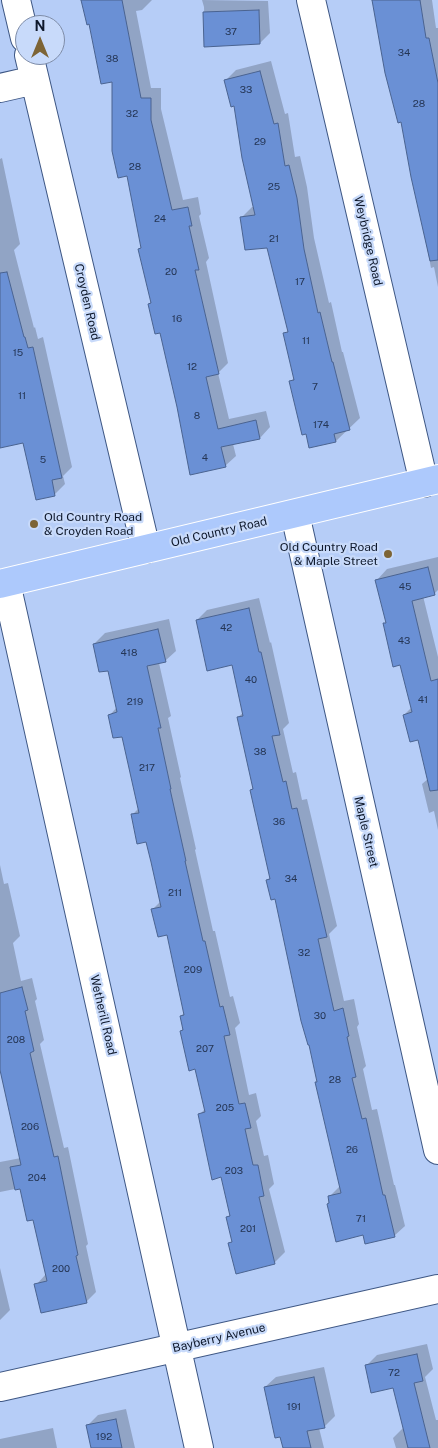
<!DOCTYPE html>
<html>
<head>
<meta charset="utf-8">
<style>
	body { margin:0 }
	#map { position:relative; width:438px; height:1448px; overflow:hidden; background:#b6cdf7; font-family:"Public Sans",sans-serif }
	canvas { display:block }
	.north { position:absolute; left:15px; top:15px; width:50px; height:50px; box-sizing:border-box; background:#c8dafa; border:1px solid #7e8ca7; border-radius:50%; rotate:0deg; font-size:14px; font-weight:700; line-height:20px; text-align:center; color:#0e182b }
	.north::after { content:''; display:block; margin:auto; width:18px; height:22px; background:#7d6435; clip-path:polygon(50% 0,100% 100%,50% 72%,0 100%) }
</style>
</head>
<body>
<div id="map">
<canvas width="438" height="1448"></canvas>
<div class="north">N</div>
</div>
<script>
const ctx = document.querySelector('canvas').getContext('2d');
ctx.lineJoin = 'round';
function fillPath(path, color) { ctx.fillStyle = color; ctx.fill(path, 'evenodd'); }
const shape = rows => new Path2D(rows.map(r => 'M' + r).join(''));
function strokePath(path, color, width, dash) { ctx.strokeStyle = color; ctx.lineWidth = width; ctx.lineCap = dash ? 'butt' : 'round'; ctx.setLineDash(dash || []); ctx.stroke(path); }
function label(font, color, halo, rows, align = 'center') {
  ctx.font = font + ' "Public Sans",sans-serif'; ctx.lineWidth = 4.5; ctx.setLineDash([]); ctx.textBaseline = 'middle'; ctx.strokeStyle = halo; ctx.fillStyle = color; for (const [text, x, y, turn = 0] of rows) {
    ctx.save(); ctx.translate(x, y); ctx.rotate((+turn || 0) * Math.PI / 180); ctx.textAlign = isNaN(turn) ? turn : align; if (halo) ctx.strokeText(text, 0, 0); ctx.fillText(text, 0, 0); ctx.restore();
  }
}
fillPath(shape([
	[82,0,152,0,142,10,136,11,151,88,161,88,161,109,183,200,198,197,201,214,199,216,209,258,206,262,228,363,218,373,229,419,266,411,270,427,260,438,233,444,236,456,225,466,161,332,149,304,152,301,140,249,142,247,114,80],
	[202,0,268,1,270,33,260,43,205,45,204,7],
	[374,0,432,0,436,28,438,28,438,287,434,267,431,268,402,121],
	[271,61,285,114,288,113,295,157,300,156,307,187,314,238,329,303,331,302,342,352,343,352,360,418,336,441,291,381,295,377,285,334,289,330,268,246,242,217,252,207,254,207,235,104,226,80,236,70],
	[2,158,20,244,14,250,34,328,35,327,38,339,43,337,72,467,63,476,65,484,55,494,24,442,0,447,0,159],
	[438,557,438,590,434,594,423,596,438,657,438,830,434,811,429,813,422,784,429,778,419,738,404,715,412,707,401,664,384,624,387,622,377,580,387,569],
	[259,598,270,643,271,642,289,723,283,729,293,773,296,772,302,800,307,799,337,926,329,934,344,1001,354,999,359,1024,357,1027,366,1066,363,1069,372,1110,377,1109,394,1185,395,1185,405,1226,394,1236,364,1233,331,1202,329,1197,340,1186,318,1081,276,897,267,880,271,877,251,790,254,787,238,717,244,712,233,664,197,620,207,610],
	[169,619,176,651,165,661,159,663,171,716,168,718,181,777,180,778,196,849,195,850,213,931,215,931,230,997,233,996,240,1023,235,1028,249,1095,256,1093,261,1116,256,1121,264,1156,268,1155,274,1184,269,1189,285,1252,274,1263,230,1244,233,1240,228,1217,231,1214,222,1176,200,1114,205,1109,196,1068,181,1031,184,1028,181,1016,185,1012,168,934,153,909,161,901,147,840,132,815,139,808,122,735,110,715,117,707,109,669,94,644,105,633],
	[0,865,4,884,8,883,20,936,13,943,21,981,32,978,37,999,35,1001,44,1040,40,1044,64,1148,68,1147,88,1244,86,1246,96,1292,86,1302,36,1285,46,1274,34,1219,20,1188,0,1192,0,1162,21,1158,0,1070],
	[0,1268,10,1310,0,1320],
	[427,1344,433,1369,425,1377,436,1420,438,1420,438,1448,396,1448,393,1438,404,1427,394,1386,366,1366,377,1355],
	[324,1367,335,1416,324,1427,319,1428,324,1448,284,1448,265,1387,276,1377],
	[126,1409,135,1448,92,1448,87,1426,98,1415],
	[53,1428,57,1448,0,1448,0,1439]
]), '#0003');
const building = shape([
	[81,0,122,0,141,98,151,98,151,120,172,210,188,207,192,226,189,226,199,270,195,270,219,374,206,377,218,429,256,420,260,439,221,447,226,467,190,475,177,407,160,333,155,334,148,304,151,303,138,249,141,248,127,176,118,178,112,151,112,82,101,84,89,24,87,25,81,0],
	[372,0,420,0,426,38,429,38,438,83,438,260,430,261,411,177,401,122,398,123,385,73,372,0],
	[259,10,260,44,204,47,203,12,259,10],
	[260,71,274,124,278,123,285,166,289,165,297,198,304,249,318,313,320,312,332,362,333,362,350,430,334,434,336,442,309,448,306,434,302,435,289,381,294,380,283,333,288,332,267,248,245,250,240,217,255,215,242,158,234,106,231,107,224,80,260,71],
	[7,272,24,337,25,337,28,348,33,347,62,478,52,480,55,496,36,500,23,443,0,448,0,273,7,272],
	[428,567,435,595,412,601,431,681,438,679,438,790,430,791,418,740,410,742,403,715,412,712,400,665,393,667,383,623,386,623,375,580,428,567],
	[249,608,259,652,261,652,280,735,272,736,283,782,286,781,292,809,297,808,327,937,318,939,334,1011,343,1008,349,1036,347,1037,356,1077,352,1078,362,1119,366,1118,383,1195,385,1195,395,1237,365,1244,363,1235,336,1242,327,1204,329,1203,328,1196,341,1193,315,1082,317,1082,309,1045,308,1045,301,1021,275,899,271,900,266,880,270,879,250,790,253,789,237,717,243,716,232,665,207,671,196,620,249,608],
	[158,629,166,662,147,666,161,728,158,728,171,789,170,789,186,861,185,861,203,941,205,941,220,1007,223,1006,230,1035,224,1036,239,1104,245,1103,251,1128,245,1129,253,1165,258,1165,264,1196,259,1197,275,1264,236,1274,228,1243,232,1242,226,1217,230,1216,221,1177,212,1180,198,1114,205,1112,195,1069,189,1071,180,1031,183,1030,180,1016,184,1015,167,935,158,937,151,909,161,907,151,862,146,842,137,844,131,814,139,813,122,737,113,738,108,715,117,712,108,671,99,672,93,644,158,629],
	[22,987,28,1010,25,1011,34,1051,30,1053,54,1157,58,1156,78,1255,76,1256,87,1303,41,1313,34,1284,47,1281,33,1220,27,1221,20,1189,15,1190,10,1167,21,1165,0,1070,0,993,22,987],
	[417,1354,423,1381,414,1383,430,1448,408,1448,393,1388,371,1393,365,1365,417,1354],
	[314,1377,325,1428,307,1431,311,1448,283,1448,280,1437,275,1438,264,1387,314,1377],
	[116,1419,122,1448,91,1448,86,1425,116,1419]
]);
fillPath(building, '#6a90d5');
strokePath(building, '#4a6390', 1);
const minor = shape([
	[16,0,25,38],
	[311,0,424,483],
	[29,55,146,549],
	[0,88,35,80],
	[295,514,438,1150],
	[6,583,199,1448],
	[0,1387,438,1289]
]);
const major = shape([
	[0,584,438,479]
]);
strokePath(minor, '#3e5784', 30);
strokePath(major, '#fff', 30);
strokePath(minor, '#fff', 28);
strokePath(major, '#adc9fc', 28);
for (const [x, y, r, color] of [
	[34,524,5,"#7d6435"],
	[388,554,5,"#7d6435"]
]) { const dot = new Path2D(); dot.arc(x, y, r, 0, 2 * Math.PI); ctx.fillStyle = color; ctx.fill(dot); strokePath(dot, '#c8dafa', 2); }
label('10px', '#253656', null, [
	["37",231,32],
	["34",404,53],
	["38",112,59],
	["33",246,90],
	["28",419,104],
	["32",132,114],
	["29",260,142],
	["28",135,167],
	["25",274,187],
	["24",160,219],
	["21",274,239],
	["20",171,272],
	["17",300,282],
	["16",177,319],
	["11",306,341],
	["15",18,353],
	["12",192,367],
	["7",315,387],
	["11",22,396],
	["8",197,416],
	["174",321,425],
	["4",205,458],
	["5",43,460],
	["45",405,587],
	["42",226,628],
	["43",404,641],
	["418",129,653],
	["40",251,680],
	["41",423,700],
	["219",135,702],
	["38",260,752],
	["217",147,768],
	["36",279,822],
	["34",291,879],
	["211",175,893],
	["32",304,953],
	["209",193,970],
	["30",320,1016],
	["208",16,1040],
	["207",205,1049],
	["28",335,1080],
	["205",225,1108],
	["206",30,1127],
	["26",352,1150],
	["203",234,1171],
	["204",37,1178],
	["71",361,1219],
	["201",248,1229],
	["200",61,1269],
	["72",394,1373],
	["191",294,1407],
	["192",104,1437]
]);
label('12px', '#0e182b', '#c8dafa', [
	["Weybridge Road",368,241,77],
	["Croyden Road",87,302,77],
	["Old Country Road",219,532,-13],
	["Maple Street",366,832,77],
	["Wetherill Road",103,1015,77],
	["Bayberry Avenue",219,1338,-13]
]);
label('12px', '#0e182b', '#c8dafa', [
	["Old Country Road",44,517],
	["& Croyden Road",44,531],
	["Old Country Road",378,547,"right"],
	["& Maple Street",378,561,"right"]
], 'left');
</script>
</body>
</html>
